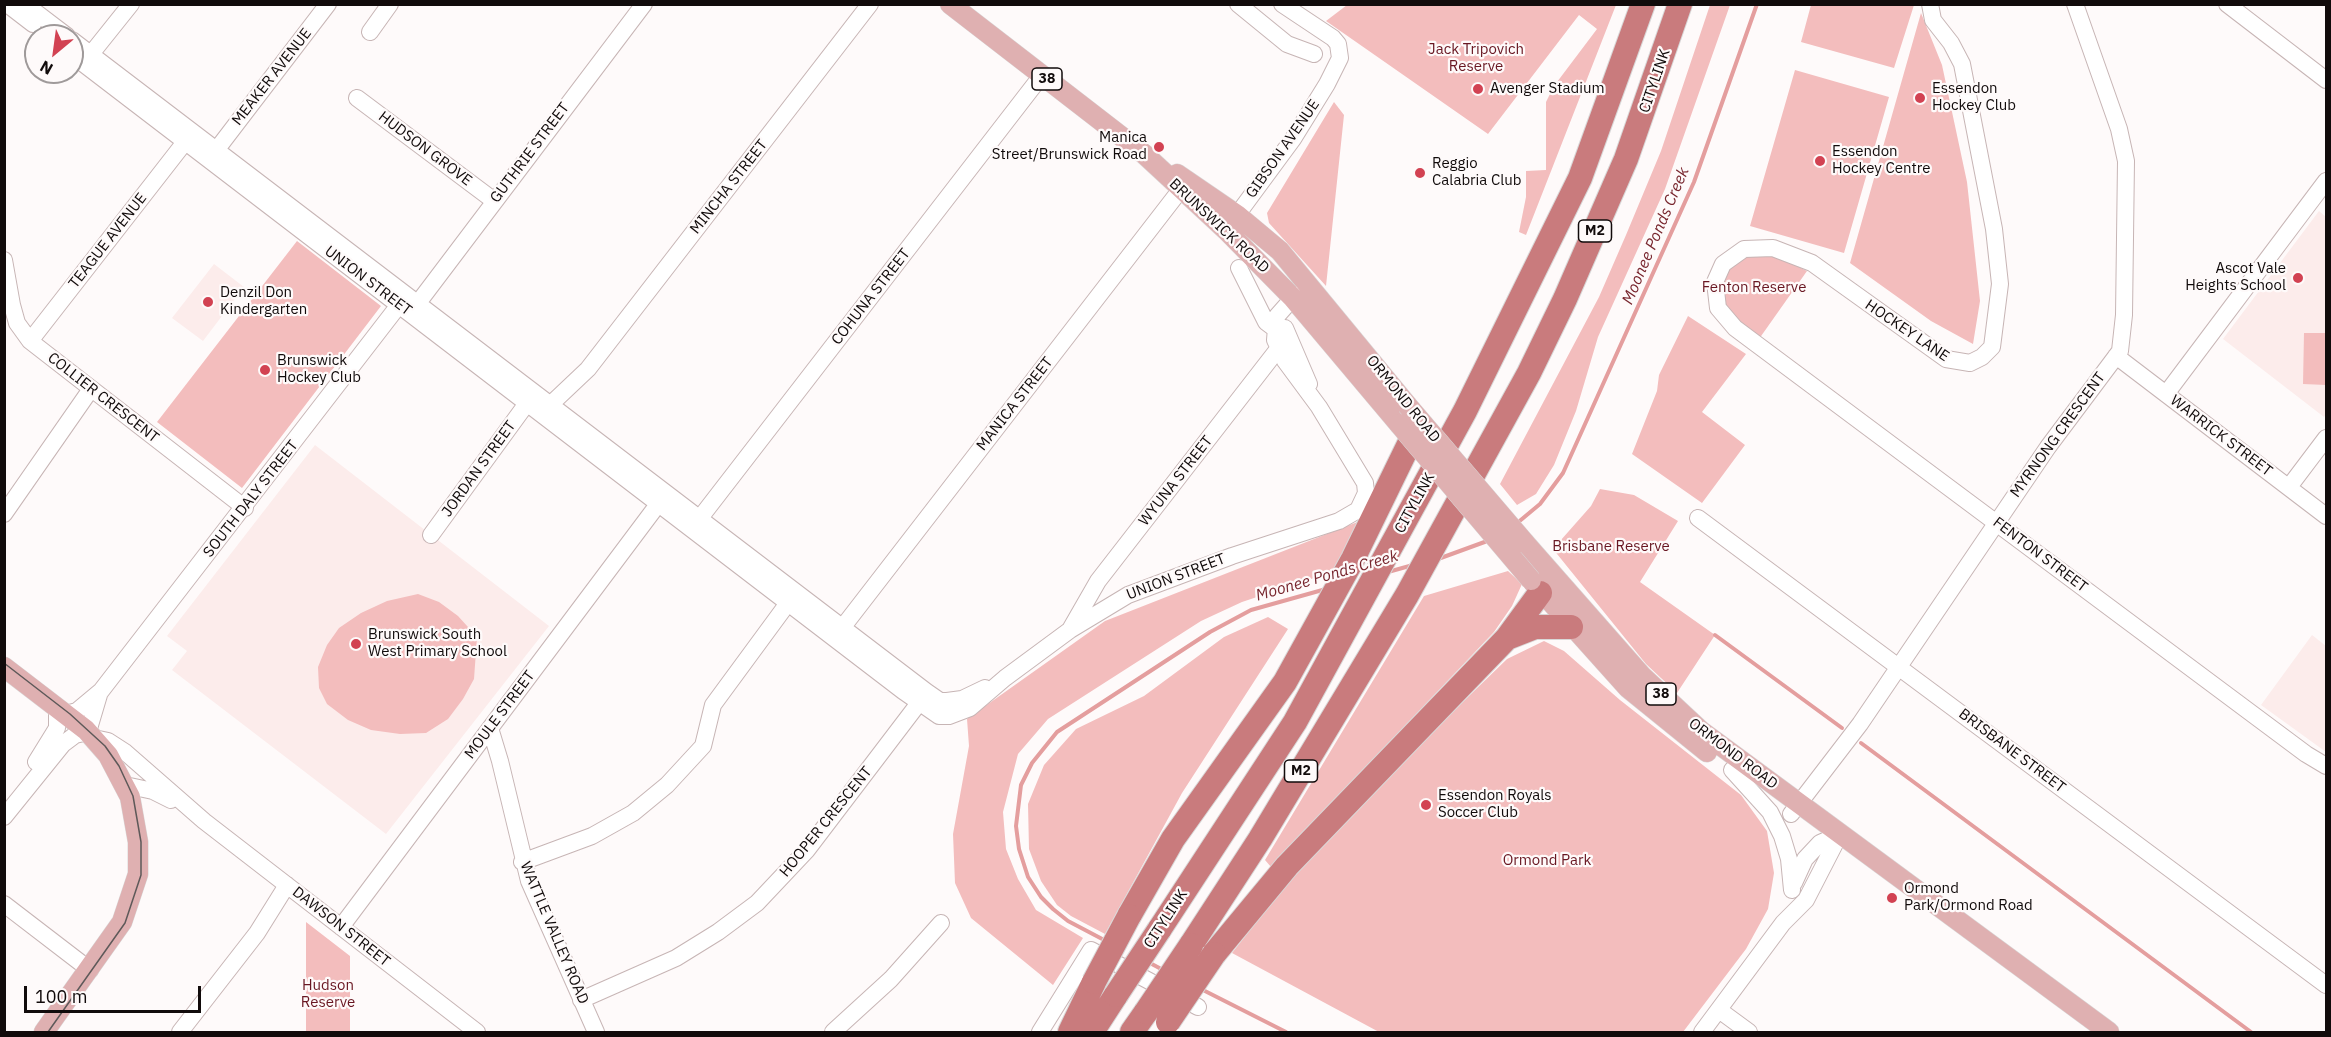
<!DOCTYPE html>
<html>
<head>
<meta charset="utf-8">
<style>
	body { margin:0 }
	#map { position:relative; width:2331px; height:1037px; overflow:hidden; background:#fefafa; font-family:"IBM Plex Sans",sans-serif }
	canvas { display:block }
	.frame { position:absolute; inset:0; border:6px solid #110b0b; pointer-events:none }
	.north { position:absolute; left:24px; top:24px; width:60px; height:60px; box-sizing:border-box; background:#fefafa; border:2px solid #9f9a9a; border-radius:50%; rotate:209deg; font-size:16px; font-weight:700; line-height:24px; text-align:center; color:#110b0b }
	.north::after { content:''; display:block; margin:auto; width:21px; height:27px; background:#d24252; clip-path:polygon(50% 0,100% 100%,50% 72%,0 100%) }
	.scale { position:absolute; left:24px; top:986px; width:177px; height:27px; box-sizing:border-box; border:3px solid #110b0b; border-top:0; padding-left:8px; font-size:18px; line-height:21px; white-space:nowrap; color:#110b0b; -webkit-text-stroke:4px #fefafa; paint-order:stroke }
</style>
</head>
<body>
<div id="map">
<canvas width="2331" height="1037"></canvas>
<div class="frame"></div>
<div class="north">N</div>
<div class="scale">100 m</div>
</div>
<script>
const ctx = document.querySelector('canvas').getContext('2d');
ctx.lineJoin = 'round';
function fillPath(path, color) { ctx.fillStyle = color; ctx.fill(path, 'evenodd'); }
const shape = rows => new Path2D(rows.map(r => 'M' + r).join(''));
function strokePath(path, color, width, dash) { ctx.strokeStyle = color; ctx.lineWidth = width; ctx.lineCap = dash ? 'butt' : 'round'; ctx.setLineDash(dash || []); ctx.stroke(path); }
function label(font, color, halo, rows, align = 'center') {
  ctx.font = font + ' "IBM Plex Sans",sans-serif'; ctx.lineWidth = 4.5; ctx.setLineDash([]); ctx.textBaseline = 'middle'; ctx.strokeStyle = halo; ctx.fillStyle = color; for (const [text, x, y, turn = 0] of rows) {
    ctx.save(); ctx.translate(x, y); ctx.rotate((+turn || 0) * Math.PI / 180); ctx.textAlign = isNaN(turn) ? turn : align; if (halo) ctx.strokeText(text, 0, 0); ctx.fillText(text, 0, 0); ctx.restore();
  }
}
fillPath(shape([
	[2319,211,2326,217,2326,414,2324,417,2223,339],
	[214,264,244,287,203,341,172,318],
	[315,445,549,626,386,834,172,670,187,651,167,636],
	[2312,635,2326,646,2326,752,2261,705]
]), '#fceceb');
fillPath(shape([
	[1347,5,1616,5,1526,235,1519,232,1526,197,1526,171,1546,170,1546,102,1554,86,1597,29,1579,15,1488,134,1326,21],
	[1710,5,1730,5,1665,189,1598,337,1576,411,1554,465,1536,494,1517,505,1500,484,1599,297,1626,235,1661,151],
	[1811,5,1914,5,1894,68,1801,42],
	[1921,13,1942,65,1967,182,1980,301,1973,344,1931,321,1850,263],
	[1795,70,1889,97,1844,253,1750,226],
	[1334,102,1344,115,1326,286,1269,223,1267,213],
	[297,241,381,306,242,488,157,422],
	[1770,253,1807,271,1759,339,1725,310,1720,291,1726,270,1741,256],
	[1688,316,1746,354,1702,412,1745,445,1702,503,1632,454,1657,391,1659,375],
	[2304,333,2326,333,2326,385,2303,384],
	[1600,489,1634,495,1678,521,1640,582,1715,635,1677,693,1646,664,1553,549,1591,506],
	[1360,521,1335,571,1242,602,1201,621,1048,719,1018,754,1003,812,1006,849,1018,879,1036,910,1083,938,1053,985,971,918,955,883,953,834,969,746,967,719,1105,621],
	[1508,571,1522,584,1512,606,1494,632,1271,867,1265,860,1424,596],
	[418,594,439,602,458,616,477,637,474,679,463,699,448,719,426,733,400,734,371,730,348,720,327,704,319,688,318,667,327,645,339,628,361,613,387,601],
	[1268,617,1288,629,1182,793,1105,934,1071,916,1057,905,1041,881,1029,849,1028,804,1044,765,1076,729,1144,696,1224,637],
	[1544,641,1564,651,1620,700,1741,795,1767,831,1774,873,1768,909,1746,949,1683,1032,1379,1032,1232,953,1318,843,1507,659],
	[306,922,350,956,350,1032,306,1032]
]), '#f3bdbd');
strokePath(shape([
	[1516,524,1540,504,1563,473,1694,182,1757,4],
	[1438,559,1490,540],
	[1388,572,1413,565],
	[1715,635,1842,728],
	[1861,743,2251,1032],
	[1106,941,1068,921,1053,909,1041,897,1028,877,1019,849,1016,826,1021,785,1032,763,1057,732,1210,632,1251,610,1326,589],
	[1148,962,1165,971],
	[1201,989,1286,1032]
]), '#e49e9e', 4);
const minor = shape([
	[7,4,33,24],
	[25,4,67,36],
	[1238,4,1287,44,1314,54],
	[1930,4,1933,20,1951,43,1962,64,1994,229,2000,284,1992,347,1982,357,1970,363,1946,359,1812,263,1773,248,1744,249,1723,264,1715,282,1718,308,1735,328,2306,754,2326,766],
	[2227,4,2326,80],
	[370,32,390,4],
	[72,40,927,692,940,701,947,701,962,699,985,688],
	[91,54,131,4],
	[72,55,903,691,939,716,949,716,970,708,1005,678,1070,630,1128,595,1232,556,1339,521,1358,510,1366,493,1365,483,1319,407,1285,361,1275,340,1277,316,1293,298,1303,292],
	[357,98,493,200],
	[211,157,328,4],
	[1237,215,1293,139,1327,84,1340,58,1338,44,1333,38,1282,4],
	[4,260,12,305,17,323,30,341,245,508],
	[1239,268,1266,322,1274,328],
	[418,303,644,4],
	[1285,328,1309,384],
	[30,341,185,142],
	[2116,356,2326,516],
	[2166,394,2326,181],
	[551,404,588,369,870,4],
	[2289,487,2326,438],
	[4,514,91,389],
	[700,518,1042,75],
	[1698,518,2326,985],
	[431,535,533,395],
	[842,628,1188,180],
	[1071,628,1098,581,1278,349,1286,334],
	[66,714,77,711,101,691,399,305],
	[490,728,500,761,529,881,596,1032],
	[94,738,108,741,125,752,204,821,477,1032],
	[36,762,57,728,57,707],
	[1732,770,1770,812,1782,836,1789,859,1792,890],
	[125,785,153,791,171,800],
	[1791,814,1860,724,2048,447,2120,351,2124,315,2126,161,2119,129,2075,4],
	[4,817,63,744,75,735,88,732,99,695],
	[522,862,592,836,633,813,667,785,703,746,713,705,788,603],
	[1794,883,1805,859,1820,843,1840,834],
	[4,904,90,970],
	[341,927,659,503],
	[581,1000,676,958,718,932,757,903,807,850,925,695],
	[1719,1010,1749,1032],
	[180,1032,257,933,287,885],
	[833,1032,891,979,941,923],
	[1040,1032,1091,950,1198,1007],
	[1702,1032,1783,923,1806,900,1840,834]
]);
const major = shape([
	[950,4,1144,154,1226,230,1293,298,1399,424],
	[1177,174,1237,215,1280,251,1407,405],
	[1525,543,1642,676,1701,731,2109,1032],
	[1533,582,1628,688,1707,752],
	[4,667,86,730,108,755,130,797,138,842,138,874,122,922,44,1032]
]);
const highway = shape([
	[1507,638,1535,627,1571,627],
	[1129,916,1173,839,1285,682,1353,559,1411,440],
	[1159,930,1295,722,1465,411,1580,178,1643,4],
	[1191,945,1260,839,1407,595,1529,373,1565,299,1626,159,1680,4],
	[1214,954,1287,866,1507,638,1540,593],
	[1070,1032,1094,982],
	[1092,1032,1116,995],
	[1132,1032,1146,1012]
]);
strokePath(minor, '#c7b5b5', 18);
strokePath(major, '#d9d8d8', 21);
strokePath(highway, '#d9d8d8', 26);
strokePath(minor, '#fff', 16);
strokePath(major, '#dfb0b1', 20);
strokePath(highway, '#c97b7d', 24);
strokePath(shape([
	[4,663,70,714,105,746,119,766,133,796,141,842,141,875,125,923,48,1032]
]), '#5e5959', 1.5);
const majorBridge = shape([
	[1407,405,1525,543],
	[1399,424,1531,580]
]);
const highwayBridge = shape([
	[1094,982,1129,916],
	[1116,995,1159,930],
	[1146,1012,1191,945],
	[1168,1022,1214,954]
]);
strokePath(majorBridge, '#d9d8d8', 21, []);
strokePath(highwayBridge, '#d9d8d8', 26, []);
strokePath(majorBridge, '#dfb0b1', 20);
strokePath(highwayBridge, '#c97b7d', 24);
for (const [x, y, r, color] of [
	[1478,89,6,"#d24252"],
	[1920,98,6,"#d24252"],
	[1159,147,6,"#d24252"],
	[1820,161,6,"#d24252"],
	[1420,173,6,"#d24252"],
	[2298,278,6,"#d24252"],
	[208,302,6,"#d24252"],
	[265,370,6,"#d24252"],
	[356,644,6,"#d24252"],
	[1426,805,6,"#d24252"],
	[1892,898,6,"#d24252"]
]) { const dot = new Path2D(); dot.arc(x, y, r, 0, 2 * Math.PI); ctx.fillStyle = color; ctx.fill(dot); strokePath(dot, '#fefafa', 2); }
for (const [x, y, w] of [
	[1047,79,30],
	[1595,231,33],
	[1661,694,30],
	[1301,771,33]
]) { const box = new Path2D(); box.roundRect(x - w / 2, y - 11, w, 22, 4.5); ctx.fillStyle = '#fefafa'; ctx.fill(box); strokePath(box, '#110b0b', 1.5); }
label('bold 14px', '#110b0b', null, [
	["38",1047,79],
	["M2",1595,231],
	["38",1661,694],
	["M2",1301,771]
]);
label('15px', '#691722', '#fefafa', [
	["Jack Tripovich",1476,50],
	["Reserve",1476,67],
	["Fenton Reserve",1754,288],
	["Brisbane Reserve",1611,547],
	["Ormond Park",1547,861],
	["Hudson",328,986],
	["Reserve",328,1003]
]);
label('15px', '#110b0b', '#fefafa', [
	["MEAKER AVENUE",272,77,-52],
	["CITYLINK",1655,81,-71],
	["HUDSON GROVE",425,149,37],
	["GIBSON AVENUE",1283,149,-55],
	["GUTHRIE STREET",530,153,-53],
	["MINCHA STREET",729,187,-52],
	["BRUNSWICK ROAD",1219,226,43],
	["TEAGUE AVENUE",108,241,-52],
	["UNION STREET",368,281,37],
	["COHUNA STREET",871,297,-52],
	["HOCKEY LANE",1907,331,34],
	["COLLIER CRESCENT",103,398,38],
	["ORMOND ROAD",1403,399,51],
	["MANICA STREET",1015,404,-52],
	["MYRNONG CRESCENT",2058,435,-54],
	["WARRICK STREET",2221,436,37],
	["JORDAN STREET",479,469,-54],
	["WYUNA STREET",1176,481,-52],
	["SOUTH DALY STREET",251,499,-52],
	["CITYLINK",1415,503,-61],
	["FENTON STREET",2040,555,37],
	["UNION STREET",1176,577,-21],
	["MOULE STREET",500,715,-53],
	["BRISBANE STREET",2012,751,37],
	["ORMOND ROAD",1733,754,37],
	["HOOPER CRESCENT",826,822,-51],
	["CITYLINK",1166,919,-57],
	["DAWSON STREET",341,927,38],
	["WATTLE VALLEY ROAD",554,933,67]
]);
label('15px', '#110b0b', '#fefafa', [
	["Avenger Stadium",1490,89],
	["Essendon",1932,89],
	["Hockey Club",1932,106],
	["Manica",1147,138,"right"],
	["Street/Brunswick Road",1147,155,"right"],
	["Essendon",1832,152],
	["Hockey Centre",1832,169],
	["Reggio",1432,164],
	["Calabria Club",1432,181],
	["Ascot Vale",2286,269,"right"],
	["Heights School",2286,286,"right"],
	["Denzil Don",220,293],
	["Kindergarten",220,310],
	["Brunswick",277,361],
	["Hockey Club",277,378],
	["Brunswick South",368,635],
	["West Primary School",368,652],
	["Essendon Royals",1438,796],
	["Soccer Club",1438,813],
	["Ormond",1904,889],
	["Park/Ormond Road",1904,906]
], 'left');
label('italic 16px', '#78262e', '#fefafa', [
	["Moonee Ponds Creek",1656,236,-67],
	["Moonee Ponds Creek",1327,576,-16]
]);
</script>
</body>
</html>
